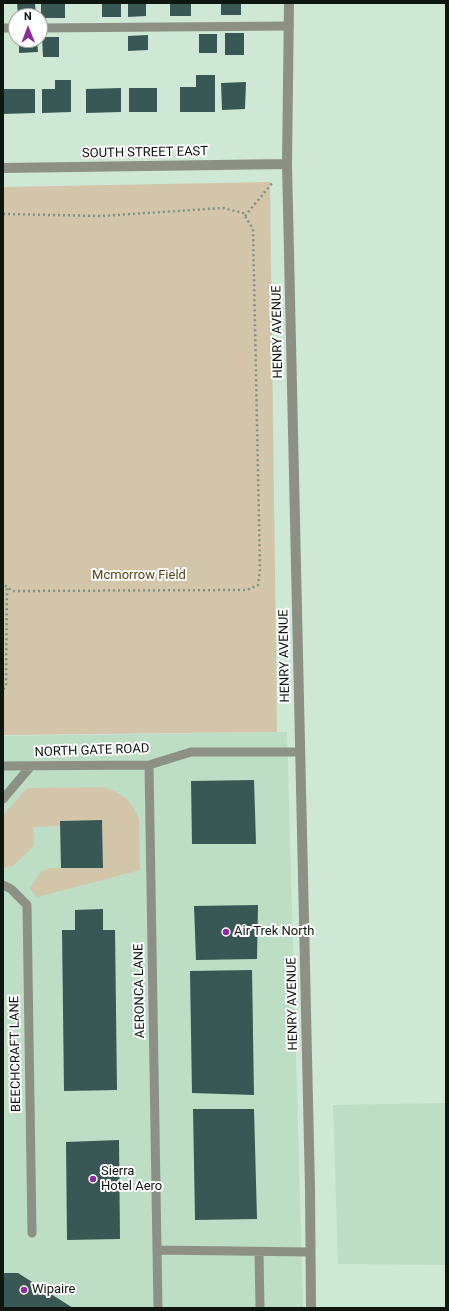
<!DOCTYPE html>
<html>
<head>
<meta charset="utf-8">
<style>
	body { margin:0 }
	#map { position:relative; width:449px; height:1311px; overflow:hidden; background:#cfe8d5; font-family:Roboto,sans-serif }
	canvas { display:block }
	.frame { position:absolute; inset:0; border:4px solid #0d160f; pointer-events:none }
	.north { position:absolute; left:8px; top:8px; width:40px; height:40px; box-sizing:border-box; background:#fff; border:1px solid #9ea29f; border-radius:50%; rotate:359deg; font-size:11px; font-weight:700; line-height:16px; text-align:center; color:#0d160f }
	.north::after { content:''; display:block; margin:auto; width:14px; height:18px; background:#8c2e99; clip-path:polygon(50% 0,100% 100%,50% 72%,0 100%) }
</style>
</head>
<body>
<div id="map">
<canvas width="449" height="1311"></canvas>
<div class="frame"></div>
<div class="north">N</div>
</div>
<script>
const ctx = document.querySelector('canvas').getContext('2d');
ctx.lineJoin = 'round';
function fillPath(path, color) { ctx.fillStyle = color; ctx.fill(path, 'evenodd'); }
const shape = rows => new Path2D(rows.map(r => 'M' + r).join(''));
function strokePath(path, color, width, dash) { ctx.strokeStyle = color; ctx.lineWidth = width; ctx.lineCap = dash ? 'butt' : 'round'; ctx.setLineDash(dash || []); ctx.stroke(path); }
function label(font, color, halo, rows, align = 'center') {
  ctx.font = font + ' Roboto,sans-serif'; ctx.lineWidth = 4; ctx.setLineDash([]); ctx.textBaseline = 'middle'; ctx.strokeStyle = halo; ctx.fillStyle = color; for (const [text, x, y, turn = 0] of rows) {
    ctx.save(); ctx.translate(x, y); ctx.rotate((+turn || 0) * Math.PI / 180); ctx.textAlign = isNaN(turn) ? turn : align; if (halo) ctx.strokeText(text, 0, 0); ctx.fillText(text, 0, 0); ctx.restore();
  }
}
fillPath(shape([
	[287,732,303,1308,3,1308,3,736],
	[446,1103,446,1265,338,1264,333,1105]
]), '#bdddc5');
fillPath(shape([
	[270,182,277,732,3,735,3,187],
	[103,787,116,792,126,798,134,808,139,819,140,870,37,897,30,888,41,872,50,868,103,868,102,820,60,821,60,826,33,827,34,846,13,866,3,868,3,815,27,788]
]), '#d2c5aa');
fillPath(shape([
	[17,3,35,3,36,16,18,16],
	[41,3,65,3,65,18,41,18],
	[102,3,121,3,121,17,102,17],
	[128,3,146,3,146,16,128,17],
	[170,3,191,3,191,16,170,16],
	[221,3,241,3,241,15,221,15],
	[225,33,244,33,244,55,225,55],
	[199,34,217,34,217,53,199,53],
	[148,35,148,50,128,51,128,36],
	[42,37,59,37,59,57,43,57],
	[19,40,37,40,38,52,19,53],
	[196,75,215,75,215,112,180,112,180,87,196,87],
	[55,80,71,80,71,112,42,113,42,89,55,89],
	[246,82,245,109,222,110,221,83],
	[121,88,121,112,86,113,86,89],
	[129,88,157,88,157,112,129,112],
	[3,89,35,89,35,113,3,114],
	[254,780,256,844,192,844,191,781],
	[102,820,103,868,61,868,60,821],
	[258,905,257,959,196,960,194,906],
	[103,909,103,930,115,930,117,1090,64,1091,62,930,75,930,75,910],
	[252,970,254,1095,192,1093,190,971],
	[193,1109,254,1109,257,1219,195,1220],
	[119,1140,120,1239,67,1240,66,1142],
	[3,1273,18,1273,73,1308,3,1308]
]), '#395754');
strokePath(shape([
	[3,214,101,216,223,208,243,213,253,229,260,570,258,585,247,590,12,591,3,584],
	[245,216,273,182],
	[3,689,6,686,7,588]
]), '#7f9183', 2.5, [2, 3]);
strokePath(shape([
	[3,28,16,28],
	[40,28,289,26],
	[149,765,157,1250,310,1252],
	[3,766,149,765,191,752,300,752],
	[3,799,31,766],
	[3,885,11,889,27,905,32,1233],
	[157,1250,158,1308],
	[259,1252,260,1308]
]), '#8d9085', 9);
strokePath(shape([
	[289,3,287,164,310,1189,311,1308],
	[3,168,287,164]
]), '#8d9085', 10);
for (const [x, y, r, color] of [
	[226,932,4,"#8c2e99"],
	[93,1179,4,"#8c2e99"],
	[24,1290,4,"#8c2e99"]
]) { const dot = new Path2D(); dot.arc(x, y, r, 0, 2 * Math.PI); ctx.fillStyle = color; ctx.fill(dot); strokePath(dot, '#fff', 1.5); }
label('13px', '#0d160f', '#fff', [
	["SOUTH STREET EAST",145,153,-1],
	["HENRY AVENUE",278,332,-91],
	["HENRY AVENUE",285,656,-91],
	["NORTH GATE ROAD",92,751,-2],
	["AERONCA LANE",140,991,-91],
	["HENRY AVENUE",293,1004,-91],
	["BEECHCRAFT LANE",16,1054,-91]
]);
label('13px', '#564316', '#fff', [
	["Mcmorrow Field",139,576]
]);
label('13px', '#0d160f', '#fff', [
	["Air Trek North",234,932],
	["Sierra",101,1172],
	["Hotel Aero",101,1187],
	["Wipaire",32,1290]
], 'left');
</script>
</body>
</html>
